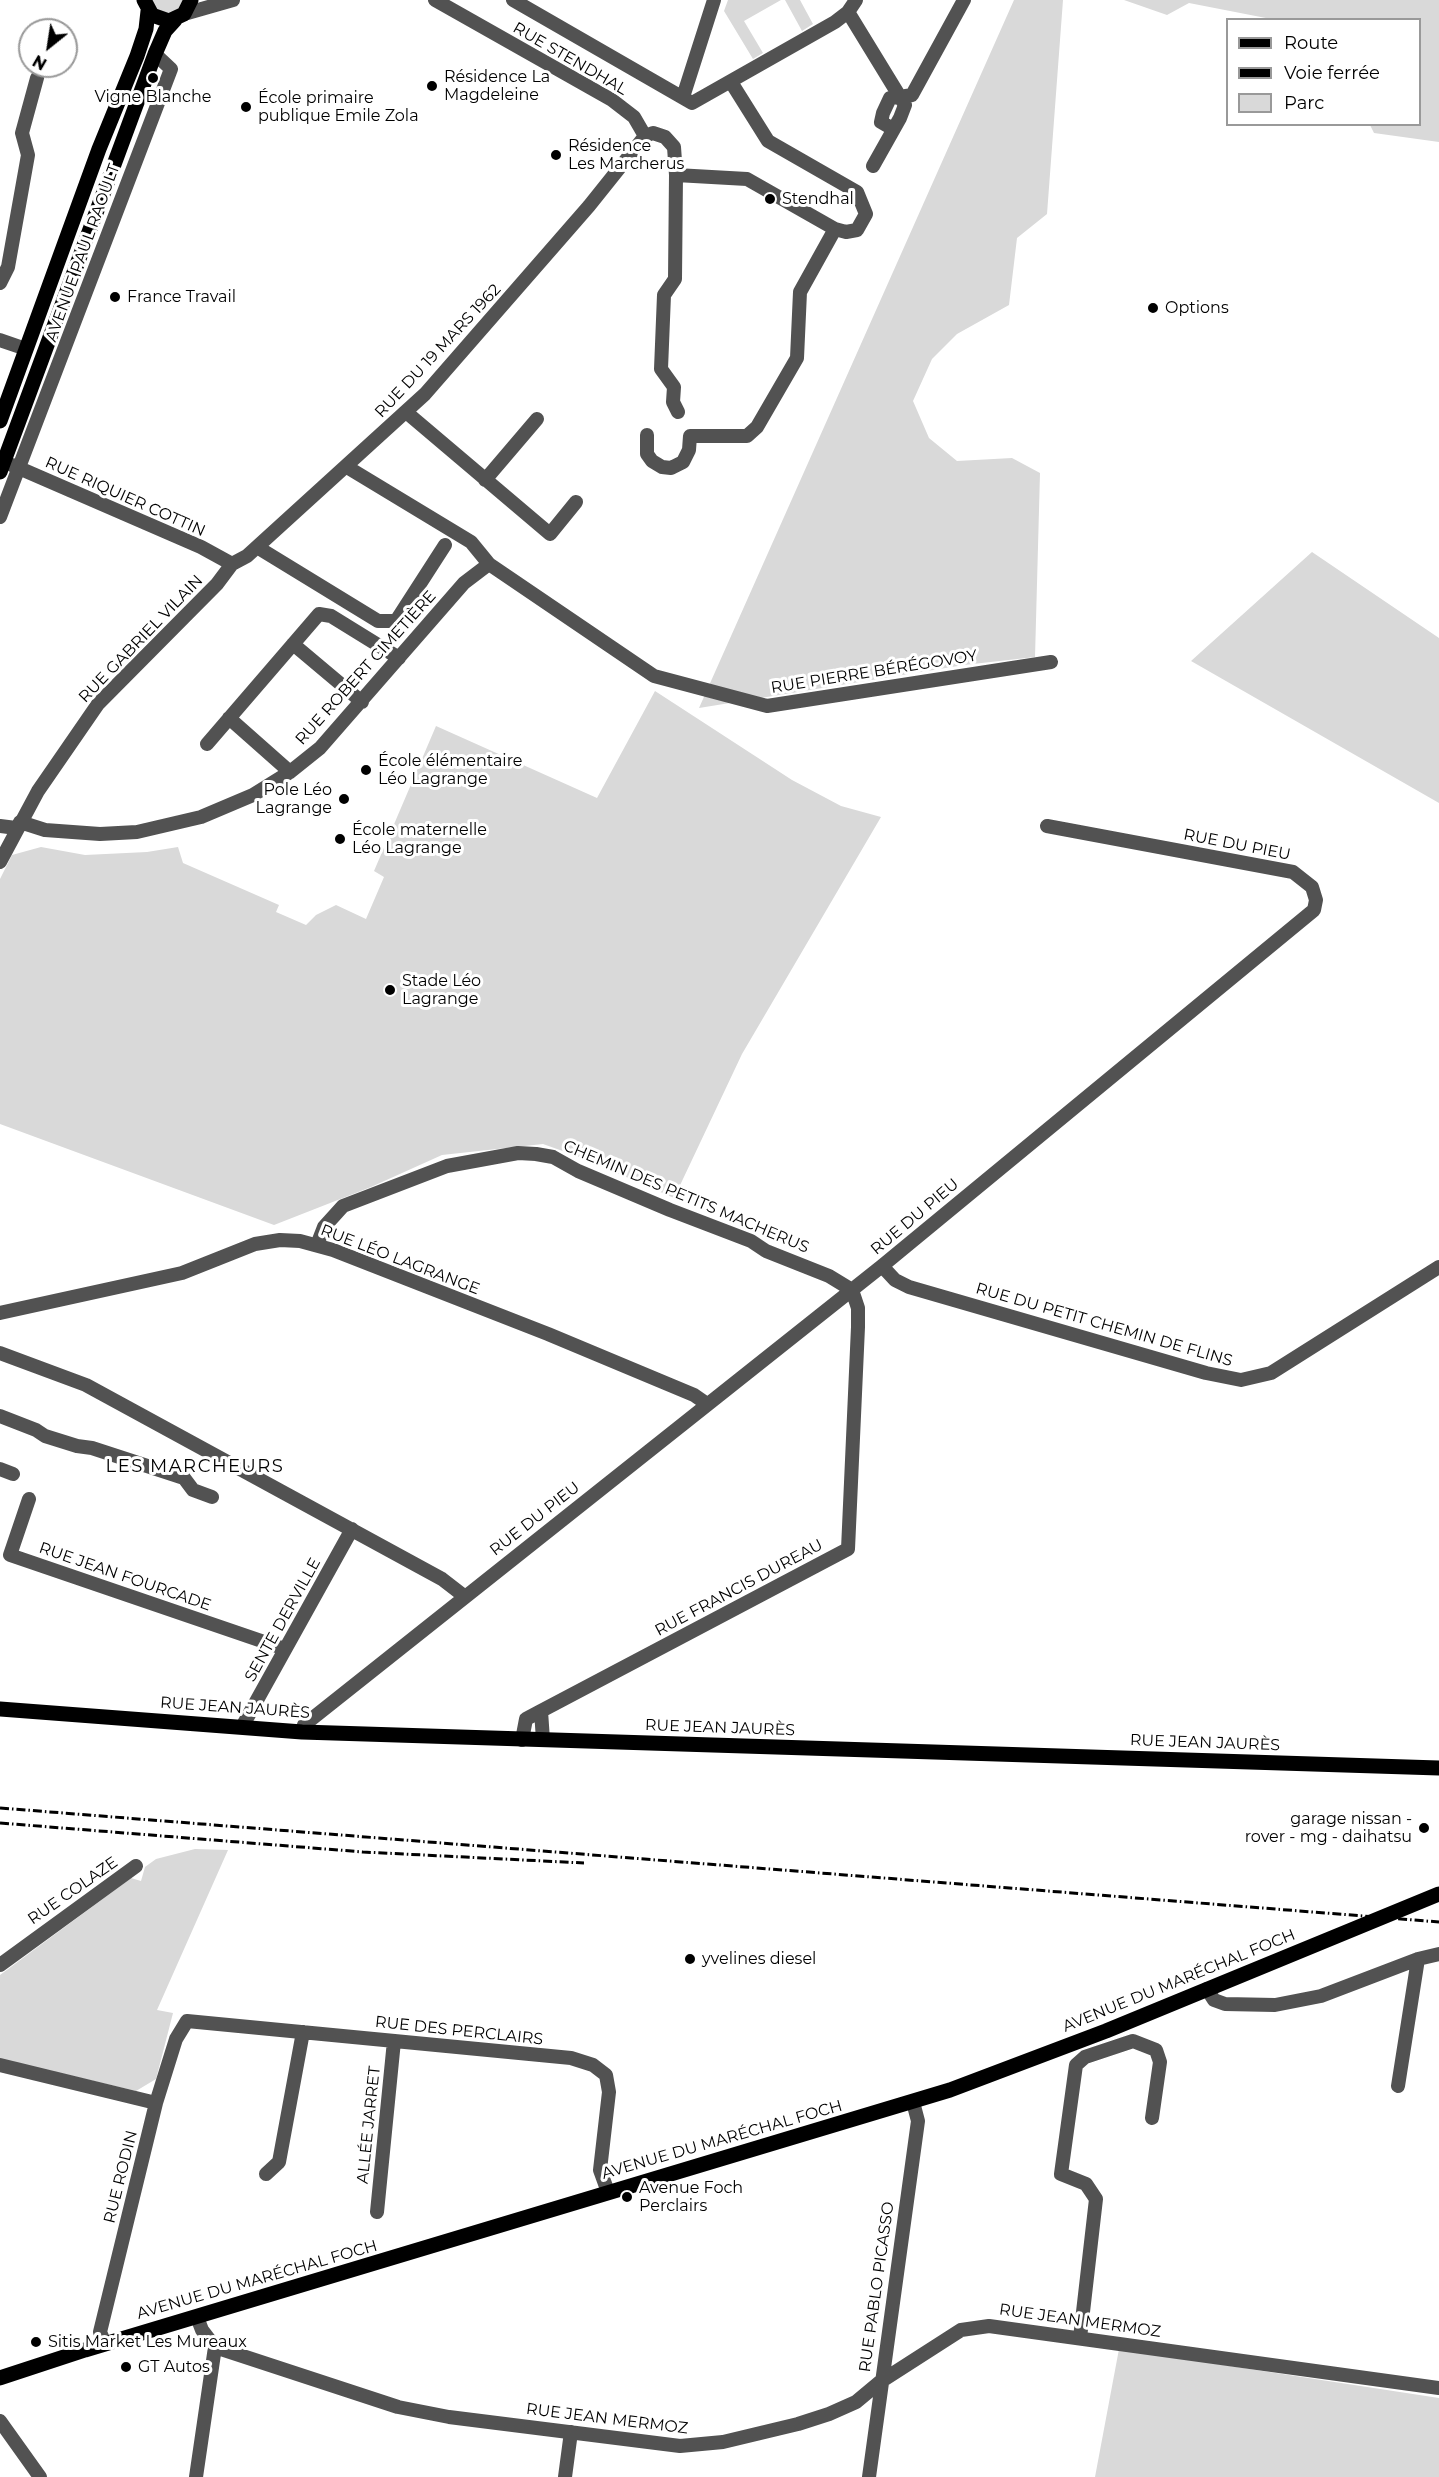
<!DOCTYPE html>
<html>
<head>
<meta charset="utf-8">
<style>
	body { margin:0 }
	#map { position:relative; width:1439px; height:2477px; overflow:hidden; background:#fff; font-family:Montserrat,sans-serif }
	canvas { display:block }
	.legend { position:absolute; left:1226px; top:18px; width:195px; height:108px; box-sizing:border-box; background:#fff; border:2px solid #999; margin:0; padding:8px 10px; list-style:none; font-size:18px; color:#000 }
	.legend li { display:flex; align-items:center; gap:12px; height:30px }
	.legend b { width:30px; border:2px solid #999 }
	.north { position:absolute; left:18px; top:18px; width:60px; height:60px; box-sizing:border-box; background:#fff; border:2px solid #999; border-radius:50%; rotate:210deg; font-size:16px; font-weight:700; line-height:24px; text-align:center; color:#000 }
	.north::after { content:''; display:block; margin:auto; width:21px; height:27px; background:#000; clip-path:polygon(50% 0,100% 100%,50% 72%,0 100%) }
</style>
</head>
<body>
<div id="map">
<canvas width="1439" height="2477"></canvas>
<ul class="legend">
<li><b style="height:8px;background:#000"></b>Route</li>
<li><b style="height:8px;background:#000"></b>Voie ferrée</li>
<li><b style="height:16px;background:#d9d9d9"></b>Parc</li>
</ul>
<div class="north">N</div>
</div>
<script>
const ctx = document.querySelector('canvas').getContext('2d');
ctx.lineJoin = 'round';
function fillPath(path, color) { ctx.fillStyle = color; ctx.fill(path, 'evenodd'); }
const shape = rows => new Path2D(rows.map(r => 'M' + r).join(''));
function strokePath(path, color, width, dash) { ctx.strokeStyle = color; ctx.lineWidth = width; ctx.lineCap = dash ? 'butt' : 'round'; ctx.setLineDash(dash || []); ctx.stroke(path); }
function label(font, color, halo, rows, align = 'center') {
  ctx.font = font + ' Montserrat,sans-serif'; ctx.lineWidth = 6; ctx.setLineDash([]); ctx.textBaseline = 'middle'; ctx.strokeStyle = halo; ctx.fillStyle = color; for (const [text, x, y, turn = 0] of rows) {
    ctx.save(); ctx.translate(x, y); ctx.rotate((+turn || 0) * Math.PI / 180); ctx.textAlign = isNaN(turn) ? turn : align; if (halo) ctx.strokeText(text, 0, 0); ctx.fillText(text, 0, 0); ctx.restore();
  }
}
fillPath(shape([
	[151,0,184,0,179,10,170,14,155,9],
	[728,0,781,0,744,21,763,53,753,59,724,11],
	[785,0,800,0,813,24,802,31],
	[1014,0,1063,0,1047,214,1017,238,1009,305,957,334,932,359,913,401,929,438,957,461,1012,458,1040,473,1035,657,964,665,699,708],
	[1124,0,1439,0,1439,142,1374,133,1370,125,1420,124,1420,20,1271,19,1189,3,1167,15],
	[1312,552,1439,638,1439,803,1191,661],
	[655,691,792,780,841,806,881,817,742,1054,674,1198,585,1159,543,1144,442,1155,371,1187,274,1225,0,1124,0,879,12,855,41,847,85,855,147,852,178,847,183,863,279,905,276,912,306,925,316,915,336,905,366,919,384,877,374,871,436,726,597,798],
	[195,1849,228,1850,157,2010,173,2013,156,2079,136,2091,0,2059,0,1975,131,1878,141,1881,145,1867,156,1859],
	[1119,2349,1439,2398,1439,2477,1095,2477]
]), '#d9d9d9');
strokePath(shape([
	[435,0,612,100,634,117,645,136,653,133,665,137,674,147,676,175,747,179,835,229,846,232,857,230,866,214,857,192,768,141,731,82],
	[513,0,692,103,835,22,848,12,856,0],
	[848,12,900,97,912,95,964,0],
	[184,14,233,0],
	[683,97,714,0],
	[873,166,900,118,905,105,900,97,890,98,883,113,881,122,893,129],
	[676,175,675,279,664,295,661,369,674,387,673,402,678,412],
	[0,283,8,267,28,155,22,133,37,78],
	[0,340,26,349],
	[406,412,550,534,576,502],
	[647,435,647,454,652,461,662,467,671,468,683,462,689,450,690,436,747,436,757,427,797,358,800,292,835,229],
	[12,465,201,547,232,564],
	[347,467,471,542,489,564,654,676,767,706,1051,662],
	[485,480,537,419],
	[0,517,171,69,155,54],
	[257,547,378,621,396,621,445,545],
	[293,644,362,702],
	[229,718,290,772],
	[207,744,319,614,331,616,399,658],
	[20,822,45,830,100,834,137,832,201,817,253,795,290,772,320,748,464,583,489,564],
	[0,826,16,828],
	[0,862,38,791,98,704,217,584,232,564,247,556,425,394,589,206,645,136],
	[317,1245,324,1227,343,1206,447,1166,518,1153,536,1154,553,1157,578,1171,670,1210,751,1241,766,1251,829,1276,852,1290,858,1308,858,1327,848,1549,541,1711],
	[882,1266,895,1280,909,1287,1206,1373,1241,1380,1271,1373,1439,1267],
	[0,1313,182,1273,255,1244,280,1240,300,1241,333,1250,548,1334,694,1395,707,1404],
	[0,1353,86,1385,442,1579,464,1596],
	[0,1416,36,1430,45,1436,77,1446,92,1448,184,1478,193,1490,212,1497],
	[0,1469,13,1474],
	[29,1499,10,1555,285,1649],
	[242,1727,352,1529],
	[302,1732,304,1725,882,1266,1314,910,1316,900,1312,887,1293,872,1047,826],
	[522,1740,526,1719,541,1711,543,1740],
	[0,1965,136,1866],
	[1207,1989,1214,2000,1225,2004,1275,2005,1321,1996,1418,1959,1439,1954],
	[0,2065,156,2103],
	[1398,2086,1418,1959],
	[266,2174,279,2162,303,2032],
	[377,2212,394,2041],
	[197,2317,202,2330,215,2347,398,2407,449,2417,680,2446,723,2442,798,2424,829,2414,856,2402,880,2382,961,2330,989,2326,1439,2388],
	[1080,2338,1096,2199,1086,2184,1061,2174,1076,2065,1085,2057,1133,2041,1156,2050,1160,2062,1152,2118],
	[105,2344,100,2332,156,2103,176,2039,187,2021,571,2058,593,2065,606,2075,609,2092,600,2170,608,2192],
	[0,2421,40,2477],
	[196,2477,215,2347],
	[565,2477,571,2432],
	[869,2477,918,2121,913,2102]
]), '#525252', 14);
strokePath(shape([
	[144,0,152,15,169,21,184,14,191,0],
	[0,421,99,149,137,56,146,29,148,11],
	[0,472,155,54,165,31,175,20],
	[0,1709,302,1732,1439,1768],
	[0,2378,85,2350,950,2090,1106,2031,1439,1894]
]), '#000', 15);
strokePath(shape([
	[0,1808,1439,1922],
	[0,1823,363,1852,584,1863]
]), '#000', 3, [9, 3, 1.5, 3]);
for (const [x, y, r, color] of [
	[153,78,6,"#000"],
	[432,86,6,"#000"],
	[246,107,6,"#000"],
	[556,155,6,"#000"],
	[770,199,6,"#000"],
	[115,297,6,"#000"],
	[1153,308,6,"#000"],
	[366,770,6,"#000"],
	[344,799,6,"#000"],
	[340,839,6,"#000"],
	[390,990,6,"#000"],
	[1424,1828,6,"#000"],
	[690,1959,6,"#000"],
	[627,2197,6,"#000"],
	[36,2342,6,"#000"],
	[126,2367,6,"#000"]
]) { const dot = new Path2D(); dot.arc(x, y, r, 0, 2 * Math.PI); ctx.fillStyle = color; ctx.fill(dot); strokePath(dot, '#fff', 2); }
label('16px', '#000', '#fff', [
	["RUE STENDHAL",570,59,30],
	["AVENUE PAUL RAOULT",83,253,-70],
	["RUE DU 19 MARS 1962",438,351,-47],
	["RUE RIQUIER COTTIN",125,497,24],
	["RUE GABRIEL VILAIN",141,639,-46],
	["RUE ROBERT CIMETIÈRE",366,668,-48],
	["RUE PIERRE BÉRÉGOVOY",874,672,-9],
	["RUE DU PIEU",1237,845,11],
	["CHEMIN DES PETITS MACHERUS",686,1197,23],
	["RUE DU PIEU",915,1217,-40],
	["RUE LÉO LAGRANGE",400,1260,21],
	["RUE DU PETIT CHEMIN DE FLINS",1104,1325,16],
	["RUE DU PIEU",535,1519,-38],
	["RUE JEAN FOURCADE",125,1577,19],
	["RUE FRANCIS DUREAU",739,1588,-28],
	["SENTE DERVILLE",283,1620,-61],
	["RUE JEAN JAURÈS",235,1708,4],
	["RUE JEAN JAURÈS",720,1728,2],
	["RUE JEAN JAURÈS",1205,1743,2],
	["RUE COLAZE",73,1891,-35],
	["AVENUE DU MARÉCHAL FOCH",1179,1981,-22],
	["RUE DES PERCLAIRS",459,2031,6],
	["ALLÉE JARRET",369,2125,-84],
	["AVENUE DU MARÉCHAL FOCH",722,2140,-16],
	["RUE RODIN",121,2177,-76],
	["AVENUE DU MARÉCHAL FOCH",257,2280,-16],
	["RUE PABLO PICASSO",877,2287,-82],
	["RUE JEAN MERMOZ",1080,2321,8],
	["RUE JEAN MERMOZ",607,2419,7]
]);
label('16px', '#000', '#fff', [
	["Résidence La",444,77],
	["Magdeleine",444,95],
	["Vigne Blanche",153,97,"center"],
	["École primaire",258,98],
	["publique Emile Zola",258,116],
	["Résidence",568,146],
	["Les Marcherus",568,164],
	["Stendhal",782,199],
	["France Travail",127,297],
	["Options",1165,308],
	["École élémentaire",378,761],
	["Léo Lagrange",378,779],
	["Pole Léo",332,790,"right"],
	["Lagrange",332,808,"right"],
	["École maternelle",352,830],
	["Léo Lagrange",352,848],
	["Stade Léo",402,981],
	["Lagrange",402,999],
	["garage nissan -",1412,1819,"right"],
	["rover - mg - daihatsu",1412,1837,"right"],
	["yvelines diesel",702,1959],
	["Avenue Foch",639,2188],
	["Perclairs",639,2206],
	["Sitis Market Les Mureaux",48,2342],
	["GT Autos",138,2367]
], 'left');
ctx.letterSpacing = '1.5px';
label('18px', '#000', '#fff', [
	["LES MARCHEURS",195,1467]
]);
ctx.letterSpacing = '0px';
</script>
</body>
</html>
